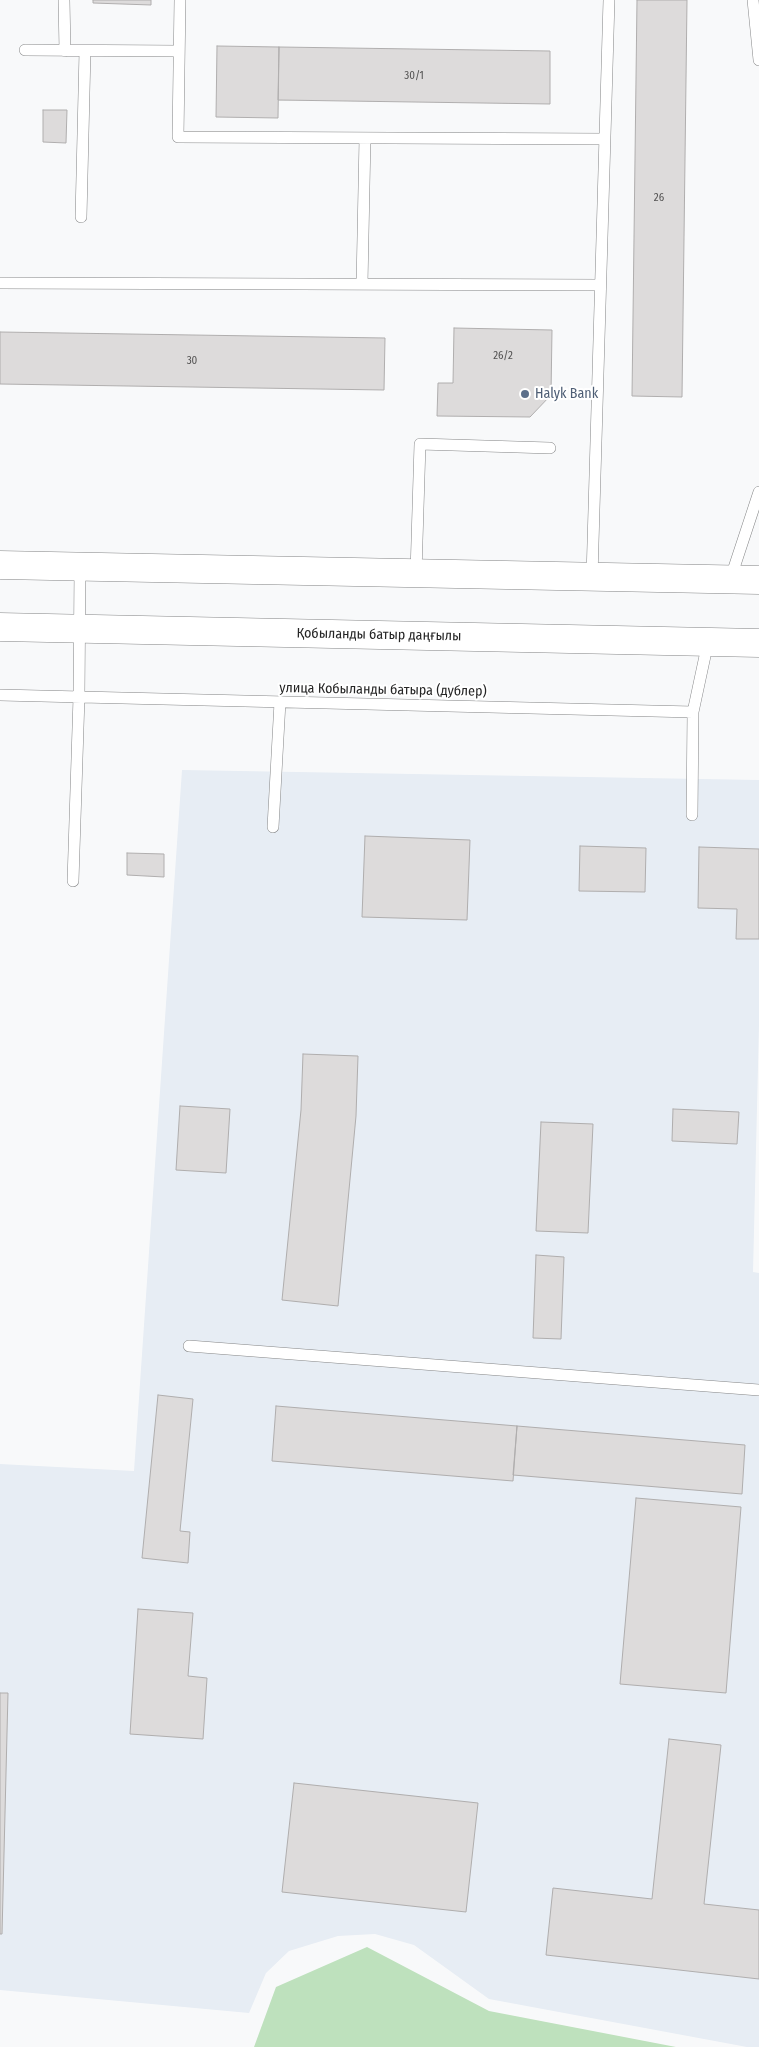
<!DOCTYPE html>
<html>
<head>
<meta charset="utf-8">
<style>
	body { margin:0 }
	canvas { display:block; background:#f8f9fa }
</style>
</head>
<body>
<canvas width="759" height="2047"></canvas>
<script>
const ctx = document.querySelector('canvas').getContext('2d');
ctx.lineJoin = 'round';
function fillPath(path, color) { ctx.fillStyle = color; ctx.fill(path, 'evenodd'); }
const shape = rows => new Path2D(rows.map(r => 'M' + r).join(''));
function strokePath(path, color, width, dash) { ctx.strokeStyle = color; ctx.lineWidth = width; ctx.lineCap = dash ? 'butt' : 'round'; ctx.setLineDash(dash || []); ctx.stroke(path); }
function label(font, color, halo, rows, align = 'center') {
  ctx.font = font + ' "Fira Sans Condensed",sans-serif'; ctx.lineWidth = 4; ctx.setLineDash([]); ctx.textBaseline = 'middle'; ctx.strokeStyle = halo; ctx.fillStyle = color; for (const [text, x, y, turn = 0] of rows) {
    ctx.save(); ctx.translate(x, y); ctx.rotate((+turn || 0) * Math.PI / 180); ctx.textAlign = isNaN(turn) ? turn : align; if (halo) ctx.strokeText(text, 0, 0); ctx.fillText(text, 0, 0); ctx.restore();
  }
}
fillPath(shape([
	[182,770,759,780,759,1025,753,1272,759,1273,759,2047,747,2047,489,1999,414,1945,375,1934,338,1936,289,1951,266,1973,249,2013,0,1990,0,1464,134,1471]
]), '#e7edf4');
fillPath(shape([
	[367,1947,489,2011,676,2047,254,2047,276,1987]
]), '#bee1bd');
const building = shape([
	[93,0,151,0,151,5,93,3,93,0],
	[637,0,687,0,682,397,632,396,637,0],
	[217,46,279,47,278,118,216,117,217,46],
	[279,47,550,51,550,104,278,100,279,47],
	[43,110,67,110,66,143,43,142,43,110],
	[454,328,552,330,551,395,530,417,437,416,438,383,453,383,454,328],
	[0,332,385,338,384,390,0,384,0,332],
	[365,836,470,840,467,920,362,917,365,836],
	[580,846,646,848,645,892,579,891,580,846],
	[699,847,759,849,759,939,736,939,737,909,698,908,699,847],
	[127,853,164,854,164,877,127,875,127,853],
	[303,1054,358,1056,356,1116,338,1306,282,1300,301,1110,303,1054],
	[180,1106,230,1109,226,1173,176,1170,180,1106],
	[673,1109,739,1112,737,1144,672,1141,673,1109],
	[541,1122,593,1124,588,1233,536,1231,541,1122],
	[536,1255,564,1257,561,1339,533,1338,536,1255],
	[158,1395,193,1399,180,1531,190,1532,188,1563,142,1558,158,1395],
	[276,1406,517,1426,513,1481,272,1461,276,1406],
	[517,1426,745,1445,742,1494,513,1475,517,1426],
	[636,1498,741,1507,726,1693,620,1684,636,1498],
	[138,1609,193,1613,188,1676,207,1678,203,1739,130,1734,138,1609],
	[0,1693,8,1693,2,1934,0,1934,0,1693],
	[669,1739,721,1745,704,1904,759,1910,759,1979,546,1955,553,1888,652,1899,669,1739],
	[294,1783,478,1803,466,1912,282,1892,294,1783]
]);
fillPath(building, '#dddbdb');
strokePath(building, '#b0aeae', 1);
const service = shape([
	[64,0,65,51],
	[180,0,178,137,605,139],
	[753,0,759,60],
	[25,50,179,51],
	[81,217,85,51],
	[0,283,600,285],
	[362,284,365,138],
	[416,573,420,444,550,448],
	[592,577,609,0],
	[730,580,759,492],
	[0,695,693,712,708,642],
	[692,815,693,712],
	[273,827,280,702],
	[73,881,79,697,80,567],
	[189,1346,759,1390]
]);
const tertiary = shape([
	[0,565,759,580],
	[0,627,759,643]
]);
strokePath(service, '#858687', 12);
strokePath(tertiary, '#858687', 29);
strokePath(service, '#fff', 11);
strokePath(tertiary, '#fff', 28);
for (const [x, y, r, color] of [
	[525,394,5,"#5c6f8a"]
]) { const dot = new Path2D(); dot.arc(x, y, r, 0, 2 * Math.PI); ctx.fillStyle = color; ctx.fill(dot); strokePath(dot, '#fff', 2); }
label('11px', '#535252', null, [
	["30/1",414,76],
	["26",659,198],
	["26/2",503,356],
	["30",192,361]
]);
label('14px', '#4e5e75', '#fff', [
	["Halyk Bank",535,394]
], 'left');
label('14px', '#252525', '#fff', [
	["Қобыланды батыр даңғылы",379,635,1],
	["улица Кобыланды батыра (дублер)",383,690,1]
]);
</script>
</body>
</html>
